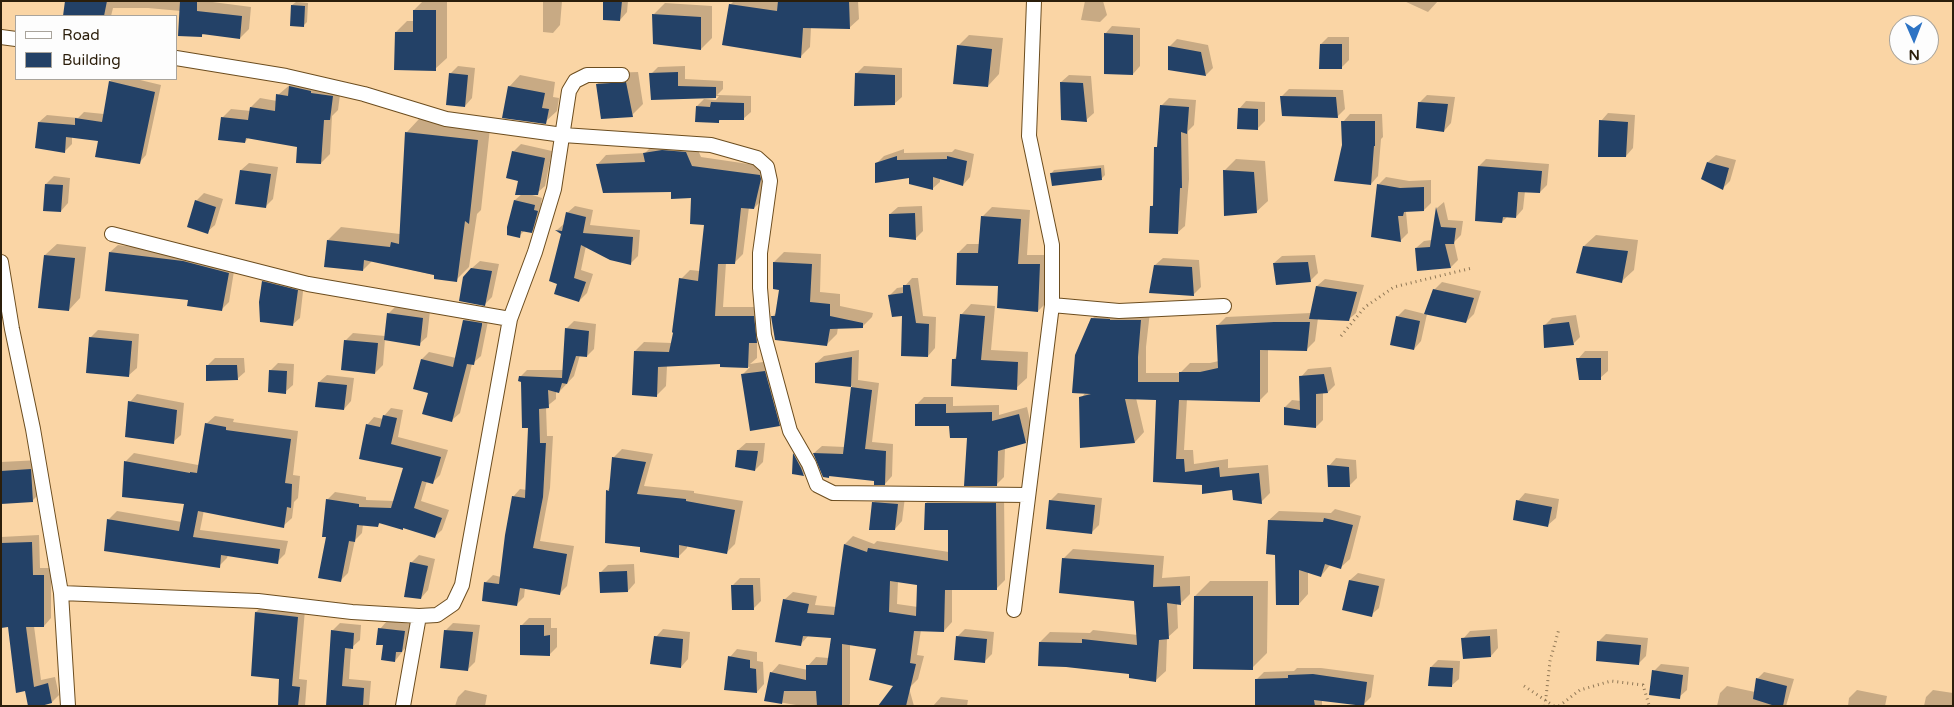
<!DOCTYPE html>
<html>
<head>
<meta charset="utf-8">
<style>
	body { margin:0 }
	#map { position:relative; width:1954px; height:707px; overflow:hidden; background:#fad5a5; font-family:"Varela Round",sans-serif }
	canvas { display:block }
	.frame { position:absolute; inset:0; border:2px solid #2b1e0b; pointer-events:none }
	.legend { position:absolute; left:15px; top:15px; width:162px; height:65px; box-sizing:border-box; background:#fdfdfd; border:1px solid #a9a49c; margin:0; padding:6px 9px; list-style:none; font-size:15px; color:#2b1e0b }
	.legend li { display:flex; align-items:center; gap:10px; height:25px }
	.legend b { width:25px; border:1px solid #a9a49c }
	.north { position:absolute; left:1889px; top:15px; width:50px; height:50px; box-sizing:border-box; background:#fdfdfd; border:1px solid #a9a49c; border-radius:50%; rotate:179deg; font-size:14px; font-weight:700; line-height:20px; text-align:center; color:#2b1e0b }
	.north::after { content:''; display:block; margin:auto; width:18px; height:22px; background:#2d73c4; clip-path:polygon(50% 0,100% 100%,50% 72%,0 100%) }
</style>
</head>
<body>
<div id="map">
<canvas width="1954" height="707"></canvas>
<div class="frame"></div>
<ul class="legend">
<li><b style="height:6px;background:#fff"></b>Road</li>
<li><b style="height:14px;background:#234167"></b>Building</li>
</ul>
<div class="north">N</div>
</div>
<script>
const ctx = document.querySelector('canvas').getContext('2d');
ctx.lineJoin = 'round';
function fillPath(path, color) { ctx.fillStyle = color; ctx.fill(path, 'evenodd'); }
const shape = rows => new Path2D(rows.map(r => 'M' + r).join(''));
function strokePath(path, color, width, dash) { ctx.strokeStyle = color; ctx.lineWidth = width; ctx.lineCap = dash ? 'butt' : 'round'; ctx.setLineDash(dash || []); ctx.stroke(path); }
fillPath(shape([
	[66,1,205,1,251,7,249,29,240,38,205,33,201,36,181,11,148,8,113,8,111,16,64,16],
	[423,1,447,1,447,58,435,69,396,32,407,21,414,21,414,10],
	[543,1,562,1,560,25,553,33,543,32],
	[604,1,628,1,627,12,620,20],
	[734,1,858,1,859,19,849,28,811,27,810,47,801,56,730,5],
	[1085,1,1103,1,1107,15,1100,22,1081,20],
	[1404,1,1438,1,1428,12],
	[296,2,308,3,307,22,303,26,292,5],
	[665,3,712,6,712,38,701,49,654,14],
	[1112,26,1140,28,1140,66,1133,74,1105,34],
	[969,35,1003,38,999,74,988,86,958,46],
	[1328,37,1349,37,1349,60,1341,68,1321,44],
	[1177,39,1208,45,1213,68,1206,75,1169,47],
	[458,66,475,68,472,98,465,106,450,74],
	[685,66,685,79,723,81,723,89,717,95,751,96,751,112,743,119,721,119,719,121,697,106,704,99,716,100,719,96,652,99,651,74,658,67],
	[864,66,902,68,902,97,894,104,856,74],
	[638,72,643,104,632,115,597,84,609,73],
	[520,75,555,82,553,97,559,98,557,111,545,122,509,87],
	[1069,75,1091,76,1094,113,1086,120,1061,82],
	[299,77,341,87,338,110,332,116,330,154,321,163,299,146,249,137,245,142,222,118,231,109,251,111,251,107,260,98,277,101,278,95],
	[113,79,136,79,161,85,146,155,139,163,100,140,72,136,72,144,64,152,39,122,47,115,78,118,84,112,104,114,110,81],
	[1289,89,1343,90,1345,109,1337,117,1282,96],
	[1427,95,1455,97,1451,123,1444,131,1419,103],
	[1169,98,1196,100,1194,125,1188,131,1189,179,1185,226,1177,233,1152,206,1154,204,1156,148,1159,144,1161,106],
	[1246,101,1265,102,1265,121,1257,129,1239,109],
	[1608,113,1635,115,1633,148,1626,156,1601,121],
	[1350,114,1382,114,1383,137,1381,139,1378,176,1371,184,1344,145,1343,122],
	[419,119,490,128,481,210,477,214,469,267,456,280,372,261,363,270,328,240,341,227,400,234,407,132],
	[695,143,701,157,769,167,763,199,754,208,749,207,743,254,734,263,726,263,723,307,762,307,766,333,757,341,757,358,750,364,776,360,790,414,779,425,742,375,750,367,721,366,721,363,667,366,666,386,657,395,635,351,644,342,672,343,681,279,690,270,700,271,706,224,692,197,597,165,606,155,645,153,654,144],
	[521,144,552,151,545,186,537,193,529,194,542,198,541,203,545,204,539,224,531,232,525,230,519,236,515,200,522,194,513,152],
	[904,149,904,153,952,152,955,149,974,154,970,177,963,185,940,178,940,182,932,189,910,177,876,164,884,156],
	[1716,155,1736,160,1730,181,1723,188,1708,162],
	[1236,159,1265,161,1268,201,1256,212,1224,171],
	[1486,159,1549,164,1547,185,1540,192,1525,191,1523,209,1516,217,1508,216,1502,222,1479,166],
	[249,163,278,167,273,199,265,207,237,203,241,170],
	[1104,165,1105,175,1102,178,1051,174,1054,170],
	[54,176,70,178,68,203,61,211,45,210,46,184],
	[1386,177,1409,181,1431,180,1431,203,1424,210,1407,210,1406,212,1408,233,1401,240,1372,236,1378,185],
	[204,193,223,199,215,225,207,232,196,201],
	[1444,202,1448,220,1463,221,1461,235,1454,242,1458,260,1451,267,1416,248,1424,241,1432,240,1437,208],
	[575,206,593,210,590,225,640,230,638,256,630,264,586,246,581,270,593,274,587,293,579,301,559,283,563,233,557,230,565,223,567,213],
	[922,206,923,231,915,239,890,214,898,207],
	[992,207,1030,210,1027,255,1049,255,1047,302,1038,311,958,253,967,244,980,244,982,217],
	[1596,235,1638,240,1634,270,1622,281,1584,246],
	[57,244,86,247,80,298,69,310,45,255],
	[118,245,191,254,235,265,229,302,221,310,189,299,110,252],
	[784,252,821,254,820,292,840,294,840,306,873,313,872,317,862,327,838,327,837,334,827,344,772,317,777,312,781,288,774,262],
	[1315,255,1318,273,1310,281,1274,263,1282,256],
	[1163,258,1199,260,1201,287,1193,295,1155,265],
	[480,261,499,264,492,297,485,304,472,268],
	[271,274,304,283,300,318,292,325,263,282],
	[912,278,918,278,923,316,936,317,935,348,928,356,903,314,890,295,897,288,904,287],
	[1325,279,1364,285,1356,313,1348,320,1318,318,1315,341,1306,350,1268,349,1268,392,1259,401,1187,399,1184,450,1193,450,1194,464,1228,459,1228,468,1268,465,1270,493,1261,502,1233,488,1203,483,1154,481,1158,399,1136,398,1144,432,1135,442,1082,447,1081,398,1086,392,1092,319,1102,309,1150,312,1146,347,1146,373,1180,373,1190,363,1210,363,1219,361,1217,326,1226,317,1311,313,1317,286],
	[1442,282,1481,291,1474,314,1466,322,1427,314,1421,341,1414,349,1397,317,1405,309,1425,314,1434,290],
	[971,304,995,306,991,350,1028,352,1027,378,1016,388,954,359,958,355,961,315],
	[396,306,430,311,427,337,419,344,385,339,383,365,375,373,345,341,353,333,385,336,388,314],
	[472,313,489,316,481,356,472,364,460,413,452,420,429,392,414,388,422,359,429,352,456,358,464,320],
	[1576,315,1580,337,1573,344,1544,326,1552,318],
	[574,321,596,324,594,349,587,356,580,355,574,376,559,392,556,391,556,399,546,407,547,436,553,436,550,488,540,541,574,546,567,586,560,593,525,588,524,597,516,605,485,583,493,575,501,577,513,497,520,489,527,490,529,427,520,377,527,370,564,370,566,329],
	[98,330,139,334,137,368,129,375,90,338],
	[859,350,858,380,879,383,872,442,893,444,892,476,885,484,875,480,831,475,829,477,814,453,822,446,845,447,852,386,816,381,816,363,824,356],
	[1585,351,1608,351,1608,371,1600,378,1578,359],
	[215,358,244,358,245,372,237,379,207,366],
	[278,363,294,364,293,385,285,392,270,371],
	[1331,367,1335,385,1328,392,1323,393,1323,420,1316,427,1285,407,1292,400,1301,401,1301,377,1308,369],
	[327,375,354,378,351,401,344,409,319,382],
	[137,394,184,403,181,435,173,442,130,402],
	[924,397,953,397,953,406,999,405,999,415,1027,407,1033,435,1025,442,1005,448,1004,477,996,485,968,437,917,404],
	[391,408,403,410,398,437,448,450,440,475,433,482,427,481,421,501,449,510,442,530,434,537,404,527,381,522,378,525,363,524,362,533,355,540,348,573,341,580,328,536,327,500,335,492,366,497,366,500,395,501,405,467,367,425,374,417,383,419,384,416],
	[215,416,234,419,233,422,298,431,293,475,300,476,298,498,294,502,292,518,283,526,204,510,200,530,288,541,285,554,277,562,228,555,227,558,219,566,109,519,117,511,182,522,185,503,123,496,126,461,134,453,198,465,200,463,206,424],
	[746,443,765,443,763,462,755,470,738,450],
	[800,447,811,467,804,474,793,473,794,453],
	[622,449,653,454,644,486,694,491,694,493,743,501,735,544,727,552,687,545,687,548,678,557,642,546,607,491,611,486,614,457],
	[1336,458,1356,460,1357,478,1349,486,1329,466],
	[40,460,42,491,32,501,1,503,1,462],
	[1058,493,1102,498,1099,525,1091,533,1050,501],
	[1525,493,1559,499,1556,518,1548,525,1518,501],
	[881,495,905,497,902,521,895,529,873,503],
	[934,495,1004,496,1005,580,996,589,952,589,952,622,944,631,921,630,917,655,924,656,918,679,909,688,914,706,879,706,896,685,878,648,850,644,850,704,848,706,802,706,766,700,771,673,779,664,808,670,808,666,816,657,829,658,832,636,809,635,800,645,784,600,793,592,817,596,815,605,836,607,845,544,853,536,874,544,877,541,949,552,949,529,926,503],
	[898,581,918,584,918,607,897,604],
	[1335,509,1361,516,1350,559,1340,568,1330,565,1321,576,1308,572,1308,594,1299,604,1276,554,1269,520,1279,511,1331,513],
	[39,535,40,568,51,568,51,618,44,626,34,626,41,680,55,677,59,695,52,702,36,706,9,626,1,626,1,537],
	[1073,549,1164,556,1162,578,1190,576,1190,594,1181,603,1177,603,1178,628,1167,638,1166,671,1156,680,1040,642,1050,632,1090,633,1093,630,1138,635,1136,600,1063,559],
	[419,555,435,559,428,590,421,598,411,563],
	[634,564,635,583,628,591,600,573,608,565],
	[1358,573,1385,579,1379,608,1371,615,1350,580],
	[740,578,760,578,761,601,753,609,732,586],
	[1210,581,1268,581,1267,653,1252,668,1195,596],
	[263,605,305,610,299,679,307,680,305,706,279,706,281,678,256,612],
	[529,618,551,618,551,628,557,628,557,647,550,654,521,626],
	[387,621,412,624,409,643,395,661,384,644,380,629],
	[340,623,361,625,360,640,351,648,349,679,371,681,369,706,327,706,332,631],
	[453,623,480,625,475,662,467,670,445,631],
	[663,629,690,632,688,659,681,667,656,637],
	[965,629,994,632,992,654,984,662,957,637],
	[1497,629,1498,648,1491,656,1463,639,1470,631],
	[1606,634,1648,638,1646,656,1638,664,1598,642],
	[737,649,757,652,757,661,763,662,764,684,757,692,730,657],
	[1438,660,1460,661,1459,679,1451,686,1431,667],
	[1661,664,1689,667,1687,690,1679,697,1654,671],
	[1297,668,1321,668,1374,675,1371,697,1363,705,1322,699,1322,706,1257,706,1257,679,1264,672,1294,671],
	[1764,672,1794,679,1786,706,1717,706,1720,693,1727,686,1755,692,1757,679],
	[465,690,487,695,485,706,455,706,458,697],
	[1857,690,1887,696,1885,706,1848,706,1849,698],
	[1933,690,1953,693,1953,706,1924,706,1926,697],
	[941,697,968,700,967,706,933,706]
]), '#0003');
fillPath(shape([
	[65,1,107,1,104,16,63,16],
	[180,1,197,1,197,11,242,16,240,39,202,34,202,37,178,36],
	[603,1,622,1,620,21,603,20],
	[778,1,849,1,850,29,803,28,801,58,722,45,729,4,777,11],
	[291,5,305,6,304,27,290,26],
	[413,10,436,10,436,71,394,70,395,32,413,32],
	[652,14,701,17,701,50,653,44],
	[1104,33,1133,35,1133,75,1104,74],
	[1320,44,1342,44,1342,69,1319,69],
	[957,45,992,49,988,87,953,84],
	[1168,46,1201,52,1206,76,1168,70],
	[678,72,678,86,716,87,716,98,651,100,649,73],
	[449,73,468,75,465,107,446,105],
	[855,73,895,75,895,105,854,106],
	[109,81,155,92,140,164,95,157,98,141,66,137,65,153,35,148,38,122,75,125,75,118,102,122],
	[626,82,633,117,601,119,596,84],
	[1060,82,1083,83,1087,122,1061,120],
	[289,86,311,91,311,93,333,96,330,120,324,120,321,164,296,163,297,147,246,138,245,143,218,140,221,117,248,120,250,107,275,111,276,94,288,96],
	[508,86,545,93,542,108,549,109,546,124,502,118],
	[1280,96,1336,97,1338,118,1282,116],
	[711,102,744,103,744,120,719,120,719,123,695,122,696,106,710,107],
	[1418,102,1448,104,1444,132,1416,128],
	[1160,105,1189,107,1187,134,1181,132,1182,188,1180,188,1178,234,1149,233,1150,206,1153,206,1154,147,1157,147],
	[1238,108,1258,109,1258,130,1237,129],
	[1599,120,1628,122,1626,157,1598,157],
	[1341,121,1375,121,1375,146,1374,146,1371,185,1334,181,1342,145],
	[405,132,478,140,469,224,465,221,457,282,434,279,434,275,364,260,363,271,324,267,327,240,390,247,391,242,399,244],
	[662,150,686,152,692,166,760,175,761,179,754,209,741,208,735,264,718,264,715,316,754,316,757,343,749,343,748,368,720,367,720,364,658,367,657,397,632,395,634,351,669,352,673,333,672,332,679,278,698,281,704,225,690,224,691,198,671,199,671,192,603,193,596,164,645,162,643,153],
	[512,151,545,158,538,195,515,195,518,181,506,178],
	[897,156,897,160,947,159,947,156,967,161,963,186,933,177,933,190,909,184,909,178,875,183,875,163],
	[1707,162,1729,168,1723,190,1701,179],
	[1478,166,1542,171,1540,193,1518,192,1516,218,1503,217,1502,223,1475,221],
	[1101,168,1102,180,1052,186,1050,173],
	[240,170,271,174,266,208,235,204],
	[1223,170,1254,172,1257,213,1224,216],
	[45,184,63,185,61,212,43,211],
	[1377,184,1400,188,1424,187,1424,211,1404,212,1403,216,1398,216,1401,242,1371,237],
	[195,200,216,207,208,234,187,227],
	[514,200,535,205,534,210,538,211,532,233,521,231,520,238,507,235,507,227],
	[1436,207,1441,227,1456,228,1454,244,1445,244,1451,268,1417,271,1415,248,1430,247],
	[566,212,586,217,583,233,633,237,631,265,610,260,581,245,574,278,586,282,579,302,554,294,557,284,549,281,561,234,555,230,562,231],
	[915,213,916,240,889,237,889,214],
	[981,216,1021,219,1018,264,1040,264,1038,312,997,308,998,286,956,285,957,253,978,253],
	[1583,246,1628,251,1622,283,1576,273],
	[109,252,183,261,229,273,222,311,187,306,188,300,105,291],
	[44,255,75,258,69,311,38,308],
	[773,262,812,264,810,302,830,304,830,316,863,323,863,328,830,329,827,346,775,340,771,316,775,316,779,290,773,289],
	[1308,262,1311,282,1276,285,1273,263],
	[1154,265,1192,267,1194,296,1149,293],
	[471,268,492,271,485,306,459,301,463,277],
	[262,281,298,290,293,326,260,322,259,302],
	[903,285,910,285,916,323,929,324,928,357,901,356,902,316,892,317,888,295,903,293],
	[1316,286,1357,292,1349,321,1309,319],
	[1433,289,1474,298,1466,323,1424,314],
	[387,313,423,318,420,346,384,340],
	[960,314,985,316,981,360,1018,362,1017,390,951,386,952,359,956,359],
	[1396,316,1420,321,1414,350,1390,345],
	[1091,318,1110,319,1110,320,1141,320,1138,357,1138,382,1179,382,1179,372,1200,372,1218,368,1216,325,1274,322,1310,322,1307,351,1260,350,1260,402,1179,400,1176,459,1184,459,1185,472,1219,467,1220,477,1259,473,1262,504,1233,500,1232,490,1202,494,1202,485,1153,482,1156,400,1125,399,1135,443,1080,448,1079,397,1091,394,1072,393,1075,355],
	[463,320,482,323,482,325,474,365,467,364,452,422,422,414,428,393,413,389,421,359,453,367],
	[1569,322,1574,345,1544,348,1543,325],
	[565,328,589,331,587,357,576,356,567,384,562,383,559,393,548,390,549,408,539,409,540,443,546,443,543,497,533,548,567,554,560,595,520,588,517,606,482,601,484,582,499,584,505,535,512,496,525,498,528,428,522,428,521,382,518,381,519,376,562,378],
	[89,337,132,341,129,377,86,373],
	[344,340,378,343,375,374,341,370],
	[852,357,851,387,815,383,815,363],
	[1576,358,1601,358,1601,380,1579,380],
	[206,365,237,365,238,380,206,381],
	[269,370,287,371,286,394,268,392],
	[765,371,780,426,750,431,741,374],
	[1324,374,1328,393,1316,394,1316,428,1284,425,1284,407,1300,410,1299,376],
	[318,382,347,385,344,410,315,407],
	[851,387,872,390,865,449,886,451,885,485,874,485,874,481,829,476,829,478,823,477,813,453,843,454],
	[128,401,177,410,174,444,125,437],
	[915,404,946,404,946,413,992,412,992,421,1019,414,1026,443,998,451,997,486,964,486,967,438,950,438,949,426,915,426],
	[383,415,397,418,391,444,441,457,433,484,422,481,414,508,442,518,435,538,403,528,403,530,379,523,378,527,357,525,355,542,349,541,341,582,318,578,326,537,322,537,326,499,359,504,359,507,391,508,403,468,359,459,366,424,380,427],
	[205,423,226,427,226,430,291,439,285,483,292,484,291,508,287,507,284,528,198,511,193,537,280,549,278,564,221,555,220,568,104,551,107,519,179,531,184,504,122,497,124,461,190,473,190,472,197,473],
	[737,450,758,451,755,471,735,467],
	[793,453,801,468,804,476,792,474],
	[612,457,646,462,637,494,686,499,686,501,735,510,727,554,679,545,679,558,640,552,640,547,605,543,606,490,609,491],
	[1327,465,1349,467,1350,487,1328,487],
	[31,469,33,502,1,504,1,471],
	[1049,500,1095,505,1092,534,1046,529],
	[1516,500,1552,507,1548,527,1513,520],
	[872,502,898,504,895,530,869,530],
	[925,503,996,503,997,590,945,590,944,632,914,631,910,663,916,664,906,706,878,706,893,686,869,680,876,649,842,644,842,706,817,706,816,691,784,691,782,704,764,701,770,672,806,680,806,665,827,665,831,638,803,636,801,646,775,642,783,599,809,604,807,613,834,615,844,544,867,552,868,548,948,561,948,530,924,530],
	[890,581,917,585,916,616,889,612],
	[1324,518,1353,525,1341,569,1325,564,1321,577,1299,570,1299,605,1276,605,1275,555,1266,554,1268,520,1323,522],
	[32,542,33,575,44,575,44,627,26,627,34,687,48,683,52,703,41,706,28,706,25,691,16,693,8,627,1,628,1,543],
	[1062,558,1154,565,1153,587,1180,586,1181,605,1167,603,1169,639,1159,640,1156,682,1129,678,1129,674,1066,667,1038,666,1039,642,1082,643,1082,639,1137,645,1134,601,1059,593],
	[410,562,428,566,421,599,404,597],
	[627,571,628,592,600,593,599,572],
	[1349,580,1379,586,1372,617,1342,610],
	[731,585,753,585,754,610,732,610],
	[1194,596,1253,596,1253,670,1193,669],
	[255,612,298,617,292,686,300,687,298,706,278,706,279,679,251,676],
	[520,625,544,625,544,636,550,635,550,656,520,655],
	[378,628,405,631,402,652,396,652,395,662,381,660,383,645,376,645],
	[331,630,354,633,353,649,345,648,342,686,364,688,363,706,326,706],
	[444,630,473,632,468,671,440,668],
	[654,636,683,639,681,668,650,664],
	[956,636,987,639,985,663,954,660],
	[1490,636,1491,657,1463,659,1461,638],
	[1597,641,1641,645,1639,665,1596,661],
	[728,656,750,660,750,668,756,669,757,693,724,690],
	[1430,667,1453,668,1452,687,1428,686],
	[1652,670,1683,675,1680,699,1649,695],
	[1313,674,1367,682,1364,706,1314,700,1315,706,1255,706,1255,679,1288,678,1288,675],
	[1756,678,1787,686,1783,706,1775,706,1753,699]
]), '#234167');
const street = shape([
	[1,37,16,39],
	[176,58,286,76,364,94,446,119,563,135,711,145,757,158,767,167,770,181,760,253,760,288,764,335,790,431,809,464,817,485,833,493,1028,495],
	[112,234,308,284,510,319],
	[1,262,12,329,33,429,61,593,68,706],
	[1052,305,1119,311,1224,306],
	[61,593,258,601,352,612,419,616,437,615,453,604,462,585,510,319,535,252,554,189,569,91,575,81,587,75,622,75],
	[1014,610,1052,305,1052,245,1029,136,1034,1],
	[403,706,419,616]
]);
strokePath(street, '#6c4d1f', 16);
strokePath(shape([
	[1341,336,1365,307,1394,287,1472,268],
	[1524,686,1554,706],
	[1545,706,1550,661,1559,629],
	[1559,706,1580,690,1611,681,1643,685,1649,705,1648,706]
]), '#907856', 3, [1, 4]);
strokePath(street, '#fff', 14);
</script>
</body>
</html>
